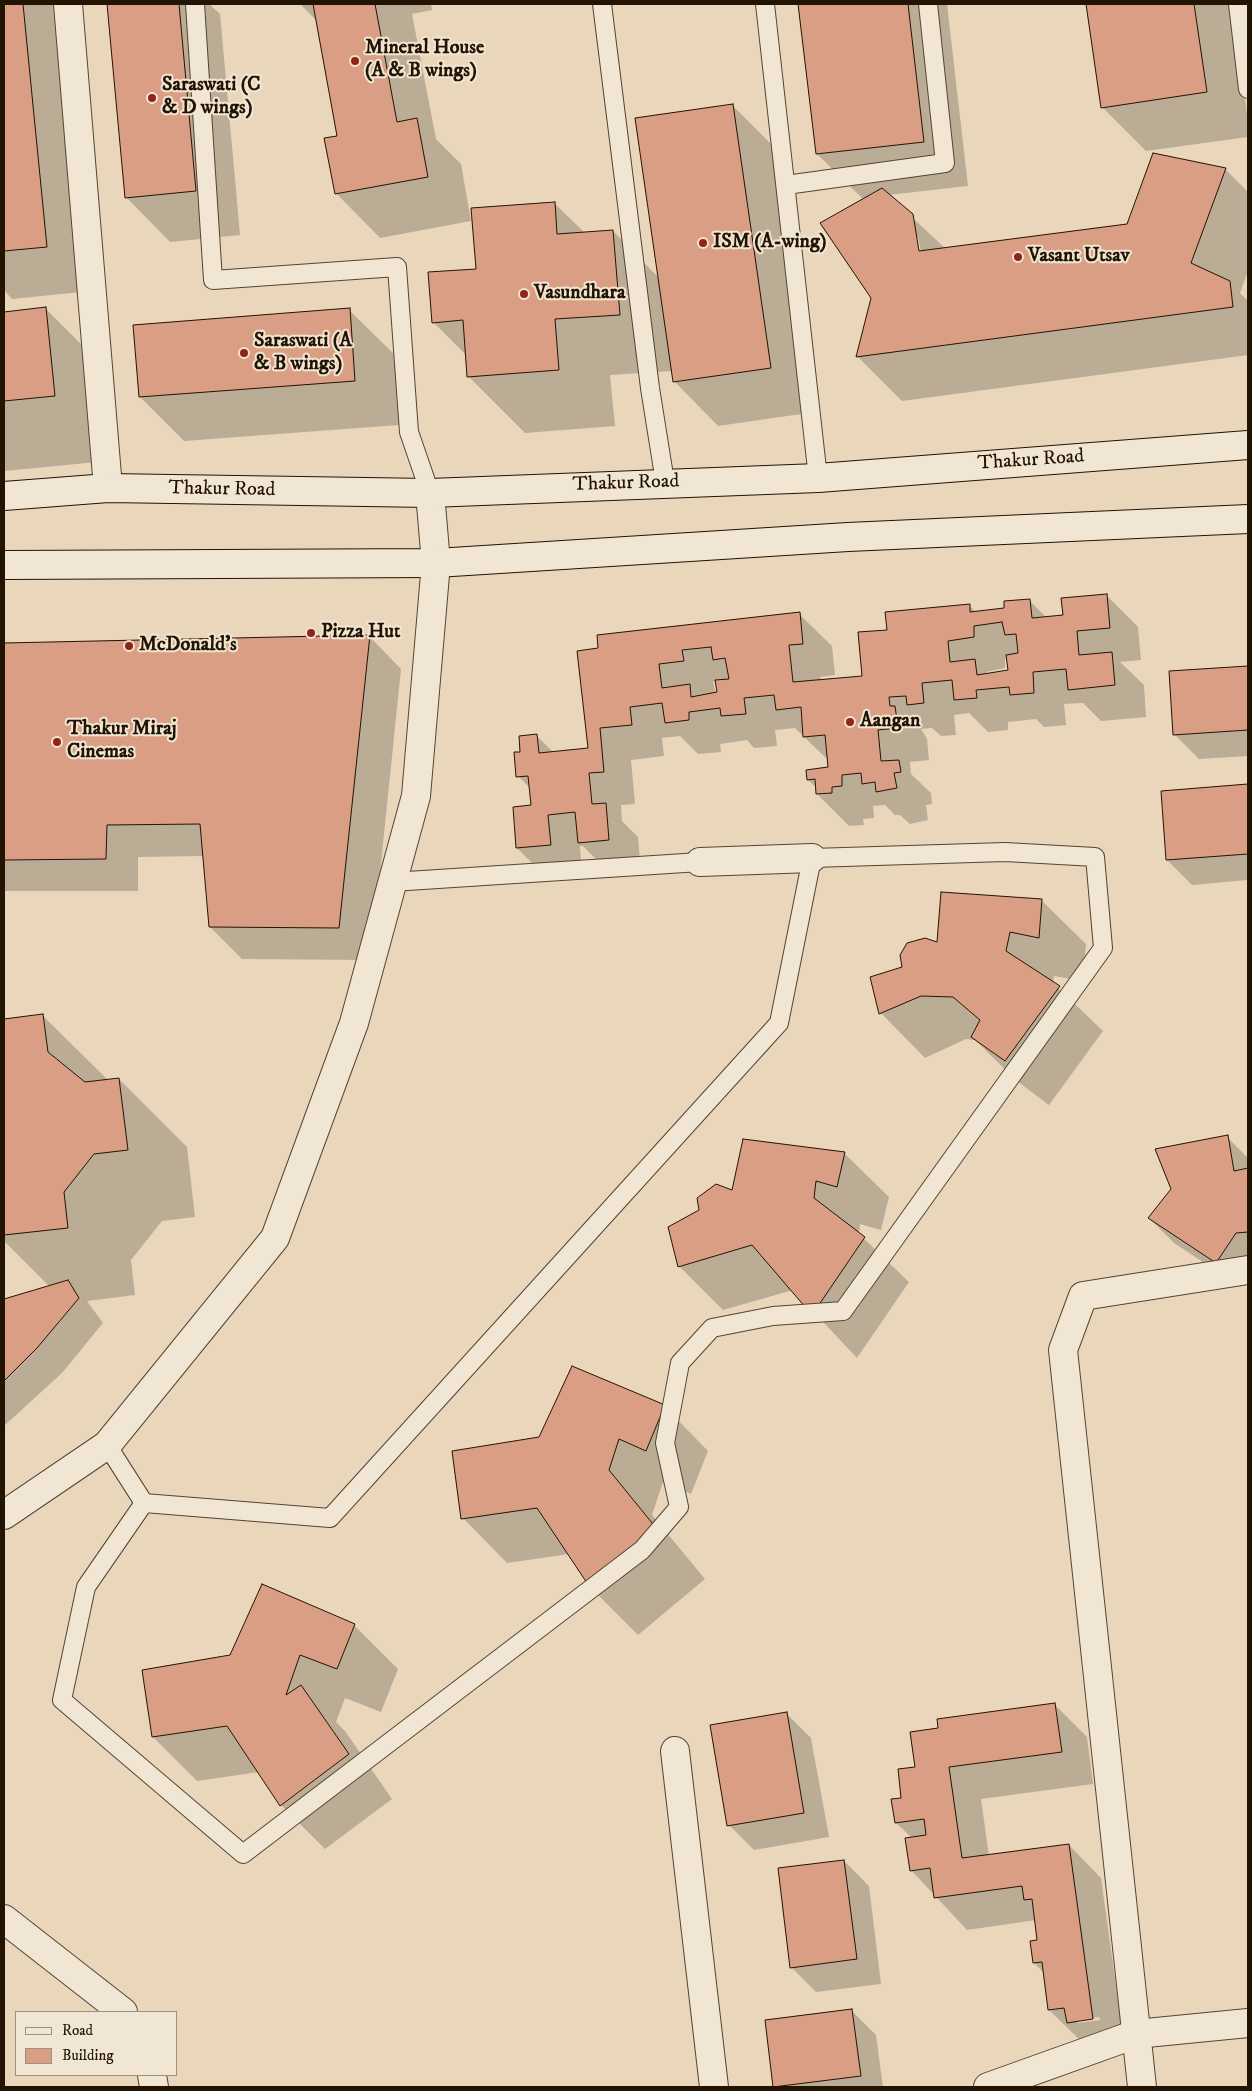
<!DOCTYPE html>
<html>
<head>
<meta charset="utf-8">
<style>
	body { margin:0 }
	#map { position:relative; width:1252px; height:2091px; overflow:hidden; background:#ead7bb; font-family:"IM FELL DW Pica",serif }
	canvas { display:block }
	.frame { position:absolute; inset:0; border:5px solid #221303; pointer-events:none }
	.legend { position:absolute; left:15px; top:2011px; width:162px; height:65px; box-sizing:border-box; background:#f1e5d3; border:1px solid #9e9180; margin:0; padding:6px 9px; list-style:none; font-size:15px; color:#221303 }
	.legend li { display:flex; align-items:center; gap:10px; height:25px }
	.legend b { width:25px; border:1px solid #9e9180 }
</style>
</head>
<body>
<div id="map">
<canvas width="1252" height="2091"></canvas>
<div class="frame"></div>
<ul class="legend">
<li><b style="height:6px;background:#f1e5d3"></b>Road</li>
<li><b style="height:14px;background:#da9e84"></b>Building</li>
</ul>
</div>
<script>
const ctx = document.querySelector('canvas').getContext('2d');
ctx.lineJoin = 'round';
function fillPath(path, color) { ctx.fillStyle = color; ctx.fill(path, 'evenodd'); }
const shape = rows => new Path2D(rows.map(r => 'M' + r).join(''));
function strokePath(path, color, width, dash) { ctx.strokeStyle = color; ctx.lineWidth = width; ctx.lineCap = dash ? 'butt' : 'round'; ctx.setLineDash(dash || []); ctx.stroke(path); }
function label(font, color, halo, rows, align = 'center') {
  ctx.font = font + ' "IM FELL DW Pica",serif'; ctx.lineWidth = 4; ctx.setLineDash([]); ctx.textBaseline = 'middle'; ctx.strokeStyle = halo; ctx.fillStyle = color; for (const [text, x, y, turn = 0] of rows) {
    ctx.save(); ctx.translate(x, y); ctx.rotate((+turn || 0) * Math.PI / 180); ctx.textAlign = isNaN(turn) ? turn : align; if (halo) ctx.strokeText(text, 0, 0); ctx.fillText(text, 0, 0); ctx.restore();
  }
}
fillPath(shape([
	[4,4,62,4,91,291,12,299,4,290],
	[109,4,209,4,220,14,240,235,170,242,126,197],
	[300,4,431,4,432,10,412,14,436,139,461,164,471,221,380,238,336,193,339,137,317,21],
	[800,4,947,4,968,186,888,195,946,249,1128,225,1225,169,1248,192,1248,271,1240,293,1248,301,1248,355,902,401,857,356,872,298,868,197,862,198,817,154],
	[916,237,918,237,922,257,919,258],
	[1087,4,1232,4,1248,121,1248,137,1146,151,1102,107],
	[733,106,777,150,815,412,718,426,674,381,672,371,610,375,615,426,525,433,469,377,467,356,433,322,477,270,554,203,585,233,613,231,659,278],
	[46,309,110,373,118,460,4,471,4,313],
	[349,310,394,354,399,425,184,441,140,397],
	[1106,595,1138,627,1141,660,1120,662,1144,685,1146,717,1101,721,1083,703,1064,704,1066,725,1044,727,1036,719,1008,722,1008,730,988,732,969,713,954,715,956,735,941,736,932,728,921,729,927,739,929,760,910,762,911,774,931,793,932,804,926,805,928,820,910,824,900,815,895,815,885,805,873,806,874,818,863,819,864,825,849,826,817,794,817,788,808,780,807,772,829,769,829,761,795,728,775,730,777,746,754,748,747,740,720,744,721,752,698,754,680,736,662,738,664,756,631,760,635,804,621,805,622,821,638,837,641,872,611,874,583,846,580,846,582,877,549,880,517,848,532,806,531,789,518,776,521,753,537,736,554,753,589,749,579,652,799,614,832,646,835,675,820,677,821,681,864,677,888,631,969,606,976,612,1006,610,1029,600,1047,618,1064,616],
	[1005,656,1009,671,988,674,986,672,1005,668],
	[716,681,719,693,716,694,713,682],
	[369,636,401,669,371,960,242,959,210,927,204,856,138,857,138,891,4,891,4,644],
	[1248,667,1248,756,1199,759,1174,734,1171,672],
	[1248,786,1248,880,1192,885,1167,860,1162,792],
	[1041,900,1086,944,1083,981,1054,976,1053,983,1103,1031,1049,1105,1017,1081,975,1040,966,1039,925,1058,881,1013,872,978,903,968,939,944],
	[43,1016,108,1080,119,1079,187,1147,195,1217,162,1221,131,1260,135,1295,87,1301,103,1323,62,1373,4,1426,4,1300,50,1287,4,1241,4,1020],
	[1227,1137,1248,1158,1248,1277,1241,1287,1174,1243,1149,1218],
	[844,1153,889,1197,881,1230,860,1224,859,1234,909,1282,857,1358,793,1290,723,1310,679,1266,733,1192],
	[664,1406,708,1451,691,1494,663,1482,652,1515,705,1579,638,1635,594,1591,569,1554,507,1563,463,1518],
	[354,1625,398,1669,381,1712,345,1698,336,1722,345,1731,392,1799,325,1849,281,1805,259,1772,197,1781,153,1737,230,1656],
	[1055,1705,1087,1737,1093,1784,981,1799,989,1856,1069,1845,1101,1878,1125,2051,1082,2042,1049,2010,1044,1973,1034,1963,1039,1941,1036,1920,967,1930,911,1870,912,1838,896,1823,903,1800,917,1768,939,1729],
	[1099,2017,1100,2020,1077,2023,1077,2020],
	[786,1713,811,1738,829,1837,754,1850,729,1825],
	[844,1861,869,1886,881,1984,816,1992,792,1968],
	[851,2010,876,2035,883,2087,775,2087,766,2021]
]), '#0003');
const building = shape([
	[4,4,23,4,47,247,4,251,4,4],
	[107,4,179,4,196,191,125,198,107,4],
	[313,4,375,4,397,122,417,118,428,177,335,194,324,138,337,136,313,4],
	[798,4,908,4,924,142,816,154,798,4],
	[1086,4,1194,4,1207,92,1101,108,1086,4],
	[733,104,771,368,673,382,635,118,733,104],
	[1153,153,1226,168,1191,263,1230,281,1233,307,856,357,871,298,820,223,882,188,913,214,919,251,1127,224,1153,153],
	[555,202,557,234,613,230,620,315,555,319,559,370,467,377,463,320,432,323,428,272,476,269,471,208,555,202],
	[46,307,55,396,4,401,4,312,46,307],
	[350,308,355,381,139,397,133,325,350,308],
	[1107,594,1110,628,1077,631,1079,655,1112,652,1115,685,1068,690,1066,669,1033,672,1034,693,1010,695,1009,687,976,690,977,698,954,700,952,680,922,683,924,703,907,705,906,696,889,697,890,706,895,706,898,728,878,730,881,761,899,760,901,772,894,773,897,788,876,792,875,782,862,784,861,773,842,775,842,786,832,787,832,793,816,794,815,779,807,780,806,770,828,767,825,735,803,737,801,707,776,710,774,695,744,698,746,714,721,716,720,708,689,712,689,720,665,723,662,703,630,707,632,725,600,728,604,772,589,773,592,804,606,803,609,840,578,843,575,812,548,815,551,845,516,848,513,807,531,805,528,776,516,777,514,752,520,752,519,736,537,734,539,753,588,748,577,651,598,648,597,635,800,612,803,644,789,645,793,682,862,676,858,632,887,630,885,612,970,604,970,612,1004,608,1004,601,1030,599,1032,618,1063,615,1061,598,1107,594],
	[1002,622,1005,635,1016,634,1018,653,1006,655,1008,670,977,675,975,659,950,662,948,641,974,637,974,626,1002,622],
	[711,647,713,660,725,658,729,679,715,680,717,692,691,697,690,684,662,688,659,664,684,661,682,650,711,647],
	[370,635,339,928,209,927,200,824,107,825,106,859,4,860,4,643,370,635],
	[1248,666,1248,730,1173,735,1169,671,1248,666],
	[1248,784,1248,854,1166,860,1161,791,1248,784],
	[941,892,1042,899,1039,938,1010,932,1006,951,1060,986,1005,1061,971,1037,980,1020,953,997,921,996,879,1014,870,977,902,967,900,955,907,943,925,938,937,942,941,892],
	[43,1014,48,1052,85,1082,119,1078,128,1150,94,1154,64,1192,68,1228,4,1235,4,1019,43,1014],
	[1228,1135,1234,1171,1248,1168,1248,1232,1236,1233,1216,1263,1148,1218,1171,1189,1155,1149,1228,1135],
	[743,1139,845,1152,837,1187,816,1181,814,1198,865,1237,812,1315,752,1245,678,1267,668,1227,699,1210,697,1198,716,1184,732,1190,743,1139],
	[68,1280,79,1298,37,1348,4,1381,4,1299,68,1280],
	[572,1366,665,1405,646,1451,619,1439,609,1470,661,1534,593,1592,537,1508,461,1519,452,1451,539,1437,572,1366],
	[262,1584,355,1624,337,1669,300,1655,286,1695,301,1685,349,1754,280,1806,227,1726,152,1737,142,1670,230,1655,262,1584],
	[1055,1703,1062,1752,949,1767,962,1858,1069,1844,1093,2019,1067,2023,1064,2008,1048,2010,1042,1962,1033,1963,1030,1941,1037,1940,1032,1899,1024,1900,1022,1886,934,1898,930,1868,910,1871,905,1838,926,1835,924,1819,895,1823,891,1799,901,1798,898,1769,915,1767,910,1732,938,1728,937,1719,1055,1703],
	[787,1712,804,1813,727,1826,710,1725,787,1712],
	[844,1860,857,1959,790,1968,778,1868,844,1860],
	[852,2009,861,2076,773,2087,765,2020,852,2009]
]);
fillPath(building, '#da9e84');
strokePath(building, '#221303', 1);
const lane = shape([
	[195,4,213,280,397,267,409,432,430,493],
	[602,4,650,388,665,482],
	[765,4,818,478],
	[1238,4,1248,89],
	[786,185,945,163,928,4],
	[1005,852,1095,857,1103,948,843,1311,773,1316,712,1328,680,1363,665,1443,679,1507,642,1550,243,1854,62,1700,86,1587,144,1503,330,1518,779,1023,812,858,1005,852],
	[392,882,700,862],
	[107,1445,144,1503]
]);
const street = shape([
	[68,4,108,488],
	[700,862,812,858],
	[4,1515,107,1445,275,1238,354,1023,416,796,436,563,430,493],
	[675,1751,714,2087],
	[4,1919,123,2012],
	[152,2075,154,2087],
	[988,2087,1136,2034,1248,2023],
	[1142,2087,1063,1350,1083,1296,1248,1270]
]);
const secondary = shape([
	[4,496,108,488,430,493,818,478,1248,445],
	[4,565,436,563,848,537,1248,519]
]);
strokePath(lane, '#544431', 20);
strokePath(street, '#544431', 30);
strokePath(secondary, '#221303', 30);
strokePath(lane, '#f1e5d3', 18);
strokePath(street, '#f1e5d3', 28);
strokePath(secondary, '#f1e5d3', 28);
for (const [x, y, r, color] of [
	[355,61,5,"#8f2418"],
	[152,98,5,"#8f2418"],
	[703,243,5,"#8f2418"],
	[1018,257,5,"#8f2418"],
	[524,294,5,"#8f2418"],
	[244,353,5,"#8f2418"],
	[311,633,5,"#8f2418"],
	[129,646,5,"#8f2418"],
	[850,722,5,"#8f2418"],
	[57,742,5,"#8f2418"]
]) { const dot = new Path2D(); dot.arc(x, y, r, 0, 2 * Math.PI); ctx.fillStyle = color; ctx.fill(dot); strokePath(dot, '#f1e5d3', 2); }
label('bold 20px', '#221303', '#f1e5d3', [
	["Mineral House",365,49],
	["(A & B wings)",365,72],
	["Saraswati (C",162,86],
	["& D wings)",162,109],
	["ISM (A-wing)",713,243],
	["Vasant Utsav",1028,257],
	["Vasundhara",534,294],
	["Saraswati (A",254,342],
	["& B wings)",254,365],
	["Pizza Hut",321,633],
	["McDonald's",139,646],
	["Aangan",860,722],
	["Thakur Miraj",67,730],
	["Cinemas",67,753]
], 'left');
label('20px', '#221303', '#f1e5d3', [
	["Thakur Road",1031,461,-4],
	["Thakur Road",626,484,-2],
	["Thakur Road",222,490,1]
]);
</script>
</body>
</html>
